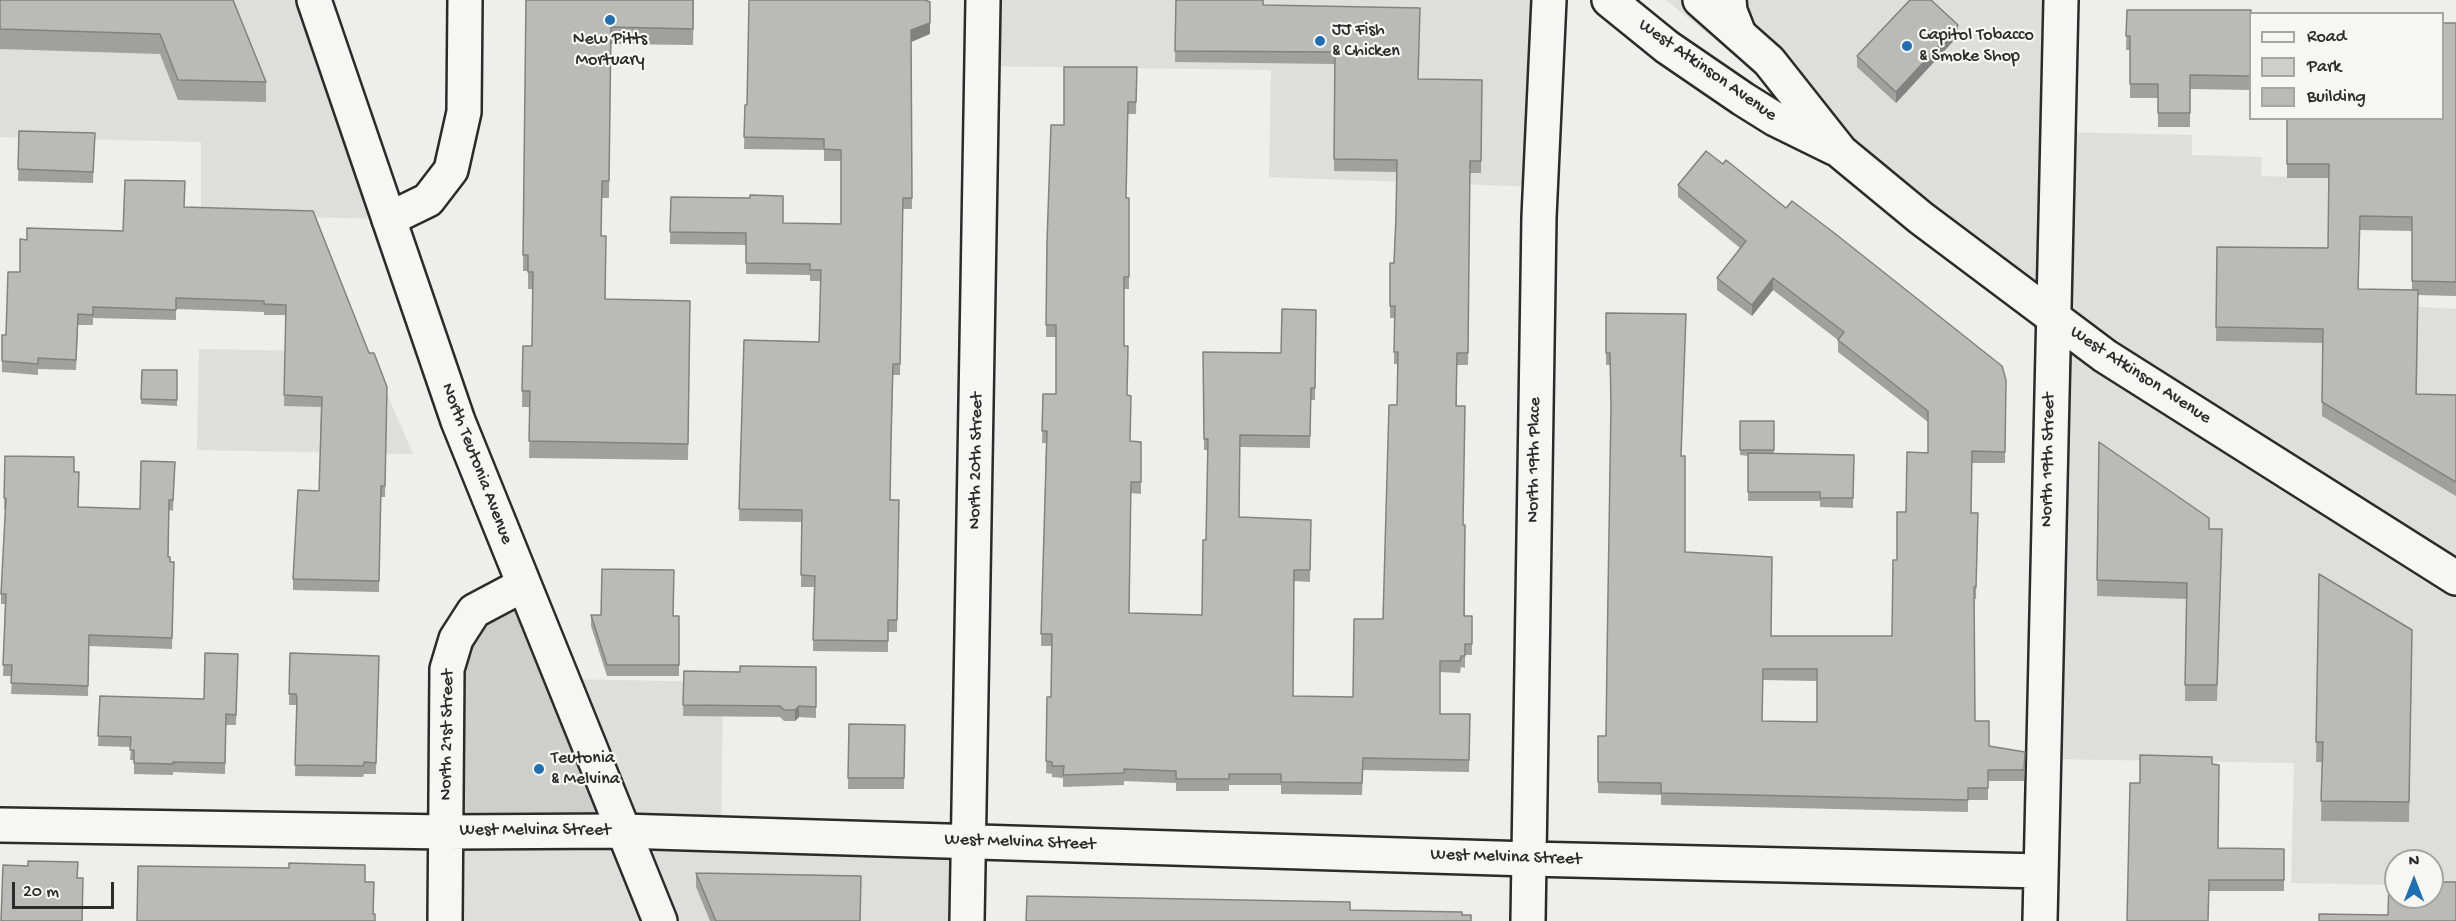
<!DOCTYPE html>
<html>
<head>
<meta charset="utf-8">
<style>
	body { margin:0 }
	#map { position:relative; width:2456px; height:921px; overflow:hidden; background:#eeeeea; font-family:"Gochi Hand",sans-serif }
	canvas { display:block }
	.legend { position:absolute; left:2249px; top:12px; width:195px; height:108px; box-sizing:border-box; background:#f6f6f2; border:2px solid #a5a5a2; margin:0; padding:8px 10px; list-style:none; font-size:18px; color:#2b2b2b }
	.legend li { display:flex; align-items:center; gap:12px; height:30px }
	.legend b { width:30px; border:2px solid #a5a5a2 }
	.north { position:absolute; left:2384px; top:849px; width:60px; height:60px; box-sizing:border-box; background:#f6f6f2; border:2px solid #a5a5a2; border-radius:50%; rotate:0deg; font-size:16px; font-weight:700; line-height:24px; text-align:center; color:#2b2b2b }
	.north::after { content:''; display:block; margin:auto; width:21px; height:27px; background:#1f6fb2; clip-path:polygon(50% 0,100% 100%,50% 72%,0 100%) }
	.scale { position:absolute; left:12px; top:882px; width:102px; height:27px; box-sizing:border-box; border:3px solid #2b2b2b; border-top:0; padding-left:8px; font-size:18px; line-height:21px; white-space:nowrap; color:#2b2b2b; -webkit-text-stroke:4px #f6f6f2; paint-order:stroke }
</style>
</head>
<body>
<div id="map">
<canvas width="2456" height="921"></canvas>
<ul class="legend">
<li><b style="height:8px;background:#f6f6f2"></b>Road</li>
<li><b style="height:16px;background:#cececa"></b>Park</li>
<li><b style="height:16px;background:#babab7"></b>Building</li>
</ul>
<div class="north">N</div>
<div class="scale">20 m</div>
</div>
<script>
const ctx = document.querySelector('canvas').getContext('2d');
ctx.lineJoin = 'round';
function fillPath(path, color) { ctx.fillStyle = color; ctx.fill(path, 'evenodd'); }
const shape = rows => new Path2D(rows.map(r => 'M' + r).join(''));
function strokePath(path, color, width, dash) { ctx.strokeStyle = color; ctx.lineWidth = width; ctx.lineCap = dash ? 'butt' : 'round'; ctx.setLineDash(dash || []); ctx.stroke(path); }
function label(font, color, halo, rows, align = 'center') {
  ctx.font = font + ' "Gochi Hand",sans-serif'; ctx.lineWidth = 4.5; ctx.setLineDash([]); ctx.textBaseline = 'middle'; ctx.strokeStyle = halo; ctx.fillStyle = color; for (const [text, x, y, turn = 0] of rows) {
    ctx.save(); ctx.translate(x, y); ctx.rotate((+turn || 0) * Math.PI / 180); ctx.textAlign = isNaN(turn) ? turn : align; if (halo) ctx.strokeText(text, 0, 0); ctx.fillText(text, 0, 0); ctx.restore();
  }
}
fillPath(shape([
	[0,0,314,0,389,219,201,215,201,142,0,137],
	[983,0,1549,0,1540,187,1269,177,1271,70,983,66],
	[1666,0,2061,0,2058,132,2192,135,2192,155,2262,157,2261,176,2330,178,2325,301,2456,309,2456,886,2432,886,2432,861,2396,861,2396,885,2291,883,2294,763,2043,759,2053,312],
	[199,349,369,352,413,454,197,450],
	[561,679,723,682,721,833,969,842,967,921,445,921,446,832]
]), '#dededb');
fillPath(shape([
	[523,585,622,831,446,832,456,639]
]), '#cececa');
const street = shape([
	[389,219,428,200,451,170,464,112,465,0],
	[0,825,446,832,622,831,1529,859,2041,871],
	[445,921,447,669,456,639,474,611,523,585],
	[1528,921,1539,217,1549,0],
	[2040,921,2061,0]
]);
const secondary = shape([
	[314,0,458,421,660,921],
	[1609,0,1667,47,1743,99,1775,119,1834,148],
	[1700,0,1769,61,1841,152,1921,218,2105,356,2456,578],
	[967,921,983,0]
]);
const primary = shape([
	[1729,0,1730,11,1739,34]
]);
strokePath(street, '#2b2b2b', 38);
strokePath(secondary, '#2b2b2b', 38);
strokePath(primary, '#2b2b2b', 38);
strokePath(street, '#f6f6f2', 33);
strokePath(secondary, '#f6f6f2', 33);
strokePath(primary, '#f6f6f2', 33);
fillPath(shape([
	[233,0,266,82,266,102,178,100,160,54,0,49,0,12],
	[526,0,694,0,693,45,611,44,609,198,602,198,601,236,606,299,690,301,688,460,529,458,530,407,522,407,523,346,532,346,533,289,528,289,528,271,523,271],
	[1176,0,1263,5,1418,79,1482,80,1481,173,1470,173,1468,365,1457,365,1457,406,1463,525,1465,616,1472,616,1472,655,1465,655,1465,668,1461,667,1460,673,1440,672,1440,714,1470,714,1469,772,1363,770,1362,795,1281,794,1281,785,1229,785,1229,791,1176,791,1176,783,1124,781,1124,785,1063,787,1063,778,1052,777,1052,774,1046,773,1047,697,1051,697,1052,646,1041,646,1046,443,1042,443,1043,394,1056,394,1056,337,1046,337,1047,242,1064,125,1137,67,1136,114,1128,114,1126,198,1129,198,1129,289,1124,289,1124,346,1130,441,1141,442,1141,494,1131,493,1129,613,1202,615,1206,540,1208,450,1204,450,1203,352,1281,353,1316,310,1315,400,1311,400,1310,448,1240,447,1239,517,1311,520,1310,582,1294,581,1293,696,1353,697,1383,619,1397,405,1397,364,1394,364,1394,318,1390,318,1390,306,1394,263,1397,172,1334,171,1335,64,1175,62],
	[2127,10,2251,10,2250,90,2190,89,2190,127,2158,127,2158,98,2130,98,2130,50,2126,50],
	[2456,23,2456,296,2418,295,2417,394,2456,395,2456,496,2322,416,2323,343,2216,341,2217,247,2328,248,2329,178,2287,178,2287,118],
	[2360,230,2412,231,2412,290,2358,289],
	[930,34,911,42,912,209,903,209,900,375,893,375,890,500,899,500,897,632,888,632,888,652,813,651,814,587,801,587,802,522,739,521,744,340,819,342,821,281,810,281,810,275,746,274,746,245,670,244,671,197,783,223,841,224,841,161,824,161,824,150,744,149,745,105,747,105],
	[1958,36,1896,103,1857,67,1857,56],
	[19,131,95,133,93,183,18,181],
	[1723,164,1786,208,2006,380,2005,463,1972,463,1971,513,1978,513,1976,599,1974,599,1975,721,1989,746,2025,752,2024,781,1988,781,1988,800,1968,800,1968,812,1661,805,1661,795,1598,793,1598,736,1606,736,1607,658,1611,408,1610,365,1606,365,1606,313,1681,456,1685,552,1771,636,1892,636,1897,560,1906,512,1928,453,1928,422,1838,352,1838,340,1773,290,1752,316,1717,290,1717,278,1740,248,1678,197,1678,185],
	[1763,680,1817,681,1817,722,1762,721],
	[184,207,369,353,387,387,385,497,381,497,379,592,293,590,293,579,319,491,321,407,284,406,286,315,264,315,264,312,176,309,176,320,93,318,93,325,78,325,76,370,38,369,38,375,2,372,2,335,6,335,27,240,123,231],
	[142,370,177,370,177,406,141,404],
	[1740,421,1774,421,1774,453,1854,455,1853,508,1820,507,1820,501,1748,501,1748,456,1740,455],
	[2099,442,2209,529,2222,545,2217,701,2185,701,2186,599,2097,596],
	[5,456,74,472,78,507,140,509,175,462,173,511,169,510,168,557,170,562,174,562,172,649,89,646,88,696,11,694,12,676,3,676,5,604,1,604,1,594,6,509,4,509],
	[2319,574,2412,650,2409,822,2321,821,2322,762,2316,762],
	[591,615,679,616,679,676,607,676,591,626],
	[290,653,379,656,376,774,364,774,363,777,295,776,297,708,296,705,289,705],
	[238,654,236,725,226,725,225,774,173,772,173,775,134,774,134,760,130,760,131,747,98,746,100,696,204,699],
	[816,667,816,718,799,717,795,721,784,721,780,717,683,716,684,671,740,672],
	[849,724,905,725,904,789,848,789],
	[2212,765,2218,848,2284,849,2284,891,2209,891,2140,783],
	[696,873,860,921,710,921,696,887]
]), '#a0a09d');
fillPath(shape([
	[930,13,930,34,911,42,911,30],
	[1958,25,1958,36,1896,103,1896,92],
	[1773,278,1773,290,1752,316,1752,305],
	[799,706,799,717,795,721,795,710]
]), '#828280');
const building = shape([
	[0,0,233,0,266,82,178,80,160,34,0,29,0,0],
	[526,0,693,0,693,29,611,27,609,181,602,181,601,236,606,236,605,299,690,301,688,444,529,441,530,391,522,391,523,346,532,346,533,272,528,272,528,255,523,255,526,0],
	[749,0,925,0,930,2,930,23,911,30,912,198,903,198,900,364,893,364,891,441,890,500,899,500,897,620,888,620,888,641,813,640,815,576,801,575,802,510,739,509,744,340,819,342,821,270,810,270,810,264,746,263,746,233,670,232,671,197,750,198,750,195,783,196,783,223,841,224,841,150,824,149,824,139,744,137,745,105,747,105,749,0],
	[1176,0,1263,0,1263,5,1420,8,1418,79,1482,80,1481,161,1470,161,1468,353,1457,353,1456,406,1465,406,1463,525,1465,525,1464,616,1472,616,1472,644,1465,644,1465,656,1461,656,1460,661,1440,661,1440,714,1470,714,1469,760,1363,758,1362,783,1281,782,1281,774,1229,774,1229,779,1176,779,1176,771,1124,769,1124,773,1063,775,1064,766,1052,766,1052,762,1046,761,1047,697,1051,697,1052,634,1041,634,1047,431,1042,431,1043,394,1056,394,1056,325,1046,325,1047,242,1051,125,1064,125,1064,67,1137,67,1136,102,1128,102,1126,198,1129,198,1129,277,1124,277,1124,346,1128,346,1127,395,1131,396,1130,441,1141,442,1141,482,1131,482,1129,613,1202,615,1203,540,1206,540,1208,439,1204,439,1203,352,1281,353,1282,309,1316,310,1315,388,1311,388,1310,436,1240,435,1239,517,1311,520,1310,570,1294,570,1293,696,1353,697,1354,619,1383,619,1389,405,1397,405,1398,352,1394,352,1395,306,1390,306,1390,263,1394,263,1396,217,1397,160,1334,159,1335,52,1175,51,1176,0],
	[1910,0,1931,0,1958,25,1896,92,1857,56,1910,0],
	[2127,10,2251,10,2250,76,2190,75,2190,113,2158,113,2158,84,2130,84,2130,36,2126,36,2127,10],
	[2442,23,2456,23,2456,282,2412,281,2412,217,2360,216,2358,289,2418,290,2416,394,2456,395,2456,482,2322,402,2323,329,2216,327,2217,247,2328,248,2329,164,2287,164,2287,118,2442,118,2442,23],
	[19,131,95,133,93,172,18,169,19,131],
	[1706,151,1723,164,1726,160,1786,208,1792,201,1833,232,2002,366,2006,380,2005,452,1972,451,1971,513,1978,513,1976,587,1974,587,1975,721,1989,721,1989,746,2025,752,2024,770,1988,770,1988,788,1968,788,1968,800,1661,793,1661,783,1598,782,1598,736,1606,736,1607,658,1611,405,1610,353,1606,353,1606,313,1686,314,1681,456,1685,456,1685,552,1772,557,1771,636,1892,636,1893,560,1897,560,1897,512,1906,512,1907,452,1928,453,1928,411,1838,340,1844,332,1773,278,1752,305,1717,278,1746,241,1678,185,1706,151],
	[1763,669,1817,669,1817,722,1762,721,1763,669],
	[125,180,185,181,184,207,313,211,369,353,374,353,387,387,385,486,381,486,379,581,293,579,298,490,319,491,322,397,284,395,286,305,264,304,264,301,176,298,176,310,93,307,93,315,78,314,76,360,38,358,38,364,2,361,2,335,6,335,8,272,20,272,20,239,27,240,27,228,123,231,125,180],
	[142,370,177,370,177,400,141,399,142,370],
	[1740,421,1774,421,1774,450,1740,450,1740,421],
	[2099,442,2209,518,2209,529,2222,529,2217,685,2185,685,2187,583,2097,580,2099,442],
	[1748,453,1854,455,1853,498,1820,498,1820,492,1748,492,1748,453],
	[5,456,74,457,74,472,79,472,78,507,140,509,141,461,175,462,173,500,169,500,168,557,170,557,170,562,174,562,172,638,89,635,88,686,11,683,12,665,3,665,6,594,1,594,6,498,4,498,5,456],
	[602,569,674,570,673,616,679,616,679,665,607,665,591,615,601,615,602,569],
	[2319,574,2412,630,2409,802,2321,801,2323,742,2316,742,2319,574],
	[205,653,238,654,236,715,226,714,225,763,173,762,173,764,134,763,134,750,130,750,131,737,98,736,100,696,204,699,205,653],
	[290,653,379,656,376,763,364,762,363,766,295,765,297,698,296,694,289,694,290,653],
	[740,666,816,667,816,707,799,706,795,710,784,710,780,706,683,705,684,671,740,672,740,666],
	[849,724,905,725,904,778,848,778,849,724],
	[2140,755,2212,757,2212,764,2219,765,2218,848,2284,849,2284,880,2209,880,2208,921,2127,921,2130,783,2140,783,2140,755],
	[28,861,78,862,77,878,83,878,82,921,1,921,3,865,28,866,28,861],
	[289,863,365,865,365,882,374,882,373,914,375,914,375,921,137,921,138,866,289,868,289,863],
	[696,873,861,876,860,921,716,921,696,873],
	[2389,881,2396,881,2396,897,2432,897,2432,882,2456,882,2456,921,2319,921,2319,914,2388,915,2389,881],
	[1027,896,1350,902,1350,910,1462,912,1462,915,1471,915,1471,921,1026,921,1027,896]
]);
fillPath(building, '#babab7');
strokePath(building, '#828280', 1.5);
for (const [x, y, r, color] of [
	[610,20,6,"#1f6fb2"],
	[1320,41,6,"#1f6fb2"],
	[1907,46,6,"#1f6fb2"],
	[539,769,6,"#1f6fb2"]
]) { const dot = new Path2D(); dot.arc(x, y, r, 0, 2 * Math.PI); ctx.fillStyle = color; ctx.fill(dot); strokePath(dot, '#f6f6f2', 2); }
label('18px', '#2b2b2b', '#f6f6f2', [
	["JJ Fish",1332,31],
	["& Chicken",1332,52],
	["Capitol Tobacco",1919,36],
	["& Smoke Shop",1919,57],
	["New Pitts",610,40,"center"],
	["Mortuary",610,61,"center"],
	["Teutonia",551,759],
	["& Melvina",551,780]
], 'left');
label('18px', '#2b2b2b', '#f6f6f2', [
	["West Atkinson Avenue",1707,71,35],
	["West Atkinson Avenue",2140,376,33],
	["North 19th Place",1535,460,-89],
	["North 19th Street",2049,460,-89],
	["North 20th Street",977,461,-89],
	["North Teutonia Avenue",476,464,69],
	["North 21st Street",448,735,-89],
	["West Melvina Street",535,831],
	["West Melvina Street",1020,843,2],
	["West Melvina Street",1506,858,2]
]);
</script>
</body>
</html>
